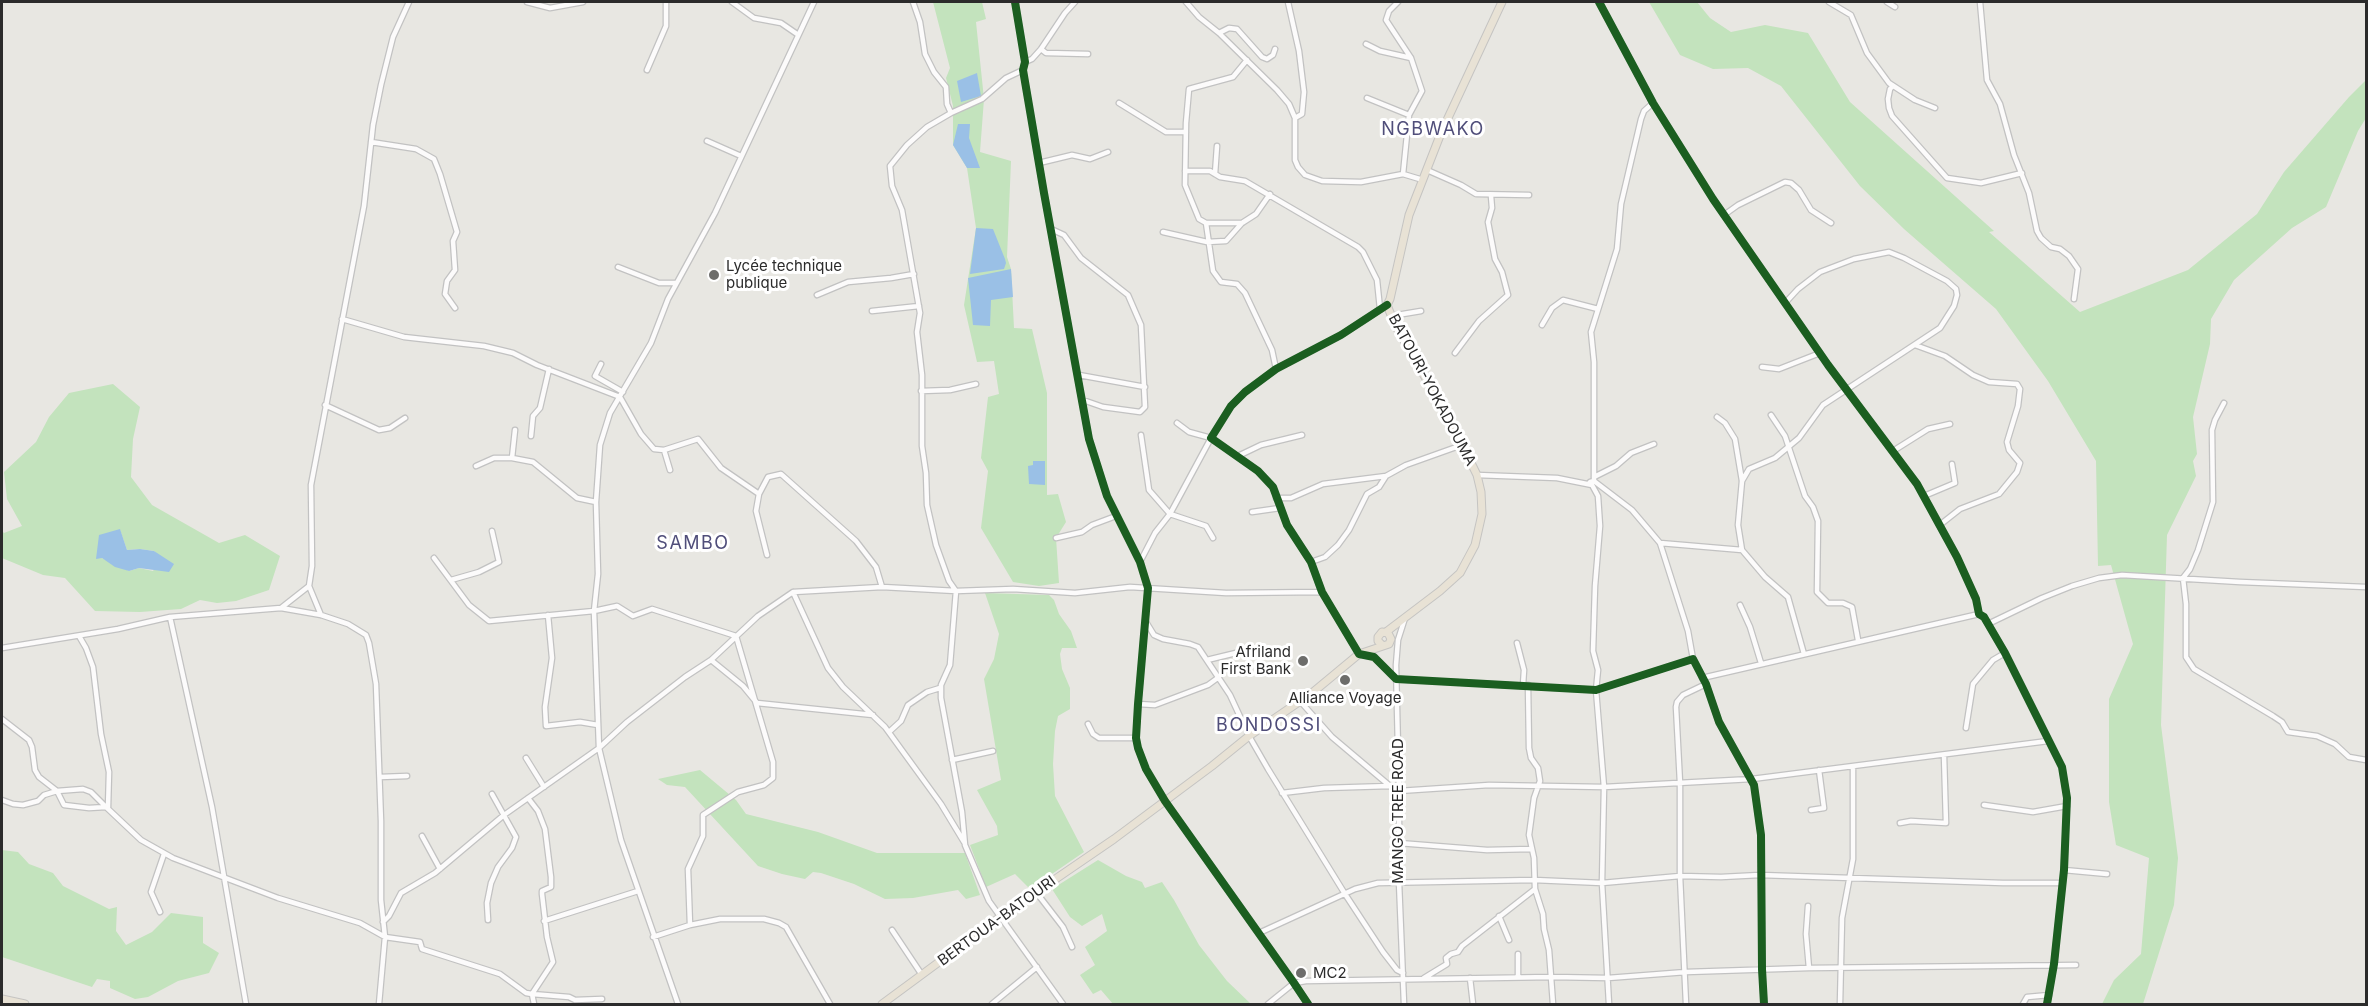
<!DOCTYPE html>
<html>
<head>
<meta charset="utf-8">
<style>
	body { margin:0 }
	#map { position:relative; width:2368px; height:1006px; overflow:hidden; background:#e8e7e2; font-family:Inter,sans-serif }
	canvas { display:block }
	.frame { position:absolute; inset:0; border:3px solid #2b2b2b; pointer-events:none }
</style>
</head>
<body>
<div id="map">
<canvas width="2368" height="1006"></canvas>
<div class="frame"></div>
</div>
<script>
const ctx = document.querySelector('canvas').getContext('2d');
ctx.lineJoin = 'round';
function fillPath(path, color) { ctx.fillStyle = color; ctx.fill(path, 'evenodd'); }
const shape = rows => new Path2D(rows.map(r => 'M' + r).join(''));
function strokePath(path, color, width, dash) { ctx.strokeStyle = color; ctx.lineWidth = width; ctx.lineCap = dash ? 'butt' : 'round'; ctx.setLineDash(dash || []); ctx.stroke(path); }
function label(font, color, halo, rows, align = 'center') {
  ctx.font = font + ' Inter,sans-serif'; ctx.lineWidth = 6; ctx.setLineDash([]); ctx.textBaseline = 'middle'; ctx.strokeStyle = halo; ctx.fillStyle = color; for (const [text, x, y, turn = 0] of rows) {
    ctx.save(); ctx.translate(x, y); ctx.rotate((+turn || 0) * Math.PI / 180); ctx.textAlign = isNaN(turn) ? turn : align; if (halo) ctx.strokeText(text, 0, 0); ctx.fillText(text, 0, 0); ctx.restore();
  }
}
fillPath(shape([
	[933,2,982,2,986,19,976,22,984,99,980,152,1011,161,1007,257,1011,269,1014,328,1032,329,1047,393,1047,495,1058,494,1066,522,1056,538,1059,583,1039,586,1013,582,981,528,988,471,981,458,988,397,999,394,994,361,977,362,964,305,976,228,967,168,953,145,953,106,946,78,950,68],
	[1649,2,1697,2,1710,18,1731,32,1765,25,1808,33,1850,102,1994,231,1989,232,2080,312,2188,270,2257,214,2284,172,2349,97,2366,80,2366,118,2358,131,2326,207,2292,228,2234,280,2211,319,2210,344,2193,417,2197,454,2193,461,2196,476,2167,535,2161,725,2178,858,2174,905,2143,1004,2102,1004,2114,980,2141,954,2149,858,2116,845,2109,802,2109,699,2133,644,2111,565,2098,566,2096,461,2048,381,1996,309,1904,229,1860,186,1781,86,1748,68,1713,69,1680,55],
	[113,384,140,407,133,439,131,477,152,505,219,543,245,535,280,556,269,590,236,601,217,603,200,600,181,609,140,612,95,611,65,578,43,575,2,558,2,531,4,533,22,526,7,499,4,472,36,442,49,417,69,393],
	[120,530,127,550,140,549,154,551,161,558,153,571,139,568,129,571,102,558],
	[985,593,1049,595,1054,600,1059,614,1071,631,1077,648,1062,648,1060,654,1062,669,1070,688,1070,709,1058,716,1055,731,1053,764,1055,796,1084,852,1030,889,1015,874,986,887,970,845,998,835,997,826,977,790,1001,780,984,679,994,659,999,634],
	[700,770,736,800,746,814,818,832,877,853,965,853,980,895,966,899,958,890,913,898,885,899,854,884,821,873,813,872,805,879,782,874,758,866,685,787,667,785,658,779],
	[2,850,18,852,29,864,53,873,63,886,109,909,117,907,116,931,126,945,152,932,171,913,203,917,203,943,219,953,209,973,178,981,148,997,135,999,110,988,110,981,97,979,92,987,2,957],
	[1098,860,1126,876,1142,882,1145,888,1162,882,1174,900,1199,945,1227,981,1251,1004,1113,1004,1101,990,1093,994,1080,975,1095,965,1085,947,1107,931,1102,914,1082,926,1070,917,1052,889]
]), '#c3e3bd');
fillPath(shape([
	[977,73,981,96,961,102,957,81],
	[958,124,970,124,969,138,980,168,967,168,953,145],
	[976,228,993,229,1005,259,1006,263,1004,269,970,274],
	[1011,269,1013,297,991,300,990,326,973,325,968,278],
	[1033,461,1045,461,1045,485,1029,484,1028,466,1033,465],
	[120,529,127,550,140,549,154,551,174,564,169,572,139,568,129,571,115,567,102,558,96,559,99,535]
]), '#9ac0e6');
const minor = shape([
	[527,2,550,8,583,2],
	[732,2,754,18,781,23,797,34],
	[913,2,920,22,925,54,934,72,946,87,947,104,951,113],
	[1015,2,1025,62,1023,70,1044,193,1089,439,1107,496,1140,562,1148,588,1138,704,1136,738,1138,748,1146,769,1165,801,1294,983,1308,1004],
	[1186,2,1199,17,1219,33,1277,90,1289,104,1295,118,1302,114,1304,92,1299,51,1288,2],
	[1599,2,1653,103,1713,199,1828,365,1917,484,1957,557,1976,599,1979,614,1984,617,2005,653,2062,767,2067,798,2064,870,2054,964,2047,1004],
	[1829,2,1851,15,1867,53,1889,83,1915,100,1935,108],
	[1887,2,1895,7],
	[1980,2,1987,80,2000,104,2014,155,2029,193,2037,231,2041,238,2051,247,2060,249,2069,256,2078,269,2074,299],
	[1219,33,1229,28,1237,29,1262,57,1267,59,1273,55,1275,49],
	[1366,44,1380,51,1411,58],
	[1041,49,1046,53,1088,54],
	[1025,62,1032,59,1041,49,1065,13,1075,2],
	[647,70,666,26,666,2],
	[1893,86,1890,89,1888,99,1889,108,1892,116,1947,178,1981,183,2022,173],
	[1367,98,1409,115,1422,91,1411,58,1386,20,1389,11,1398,2],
	[1119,103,1166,132,1186,132],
	[1409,115,1403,174,1423,180],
	[1295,118,1295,160,1298,167,1305,175,1322,181,1361,182,1403,174],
	[707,141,741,156],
	[371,142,416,149,434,159,440,174,457,232,453,241,455,270,447,281,445,294,455,308],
	[1039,163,1072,155,1090,159,1108,152],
	[1427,170,1461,185,1476,194,1529,195],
	[1185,171,1210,171,1220,177,1245,181,1358,247,1363,252,1377,280,1380,309],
	[1215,174,1217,146],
	[1724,215,1738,205,1785,182,1791,183,1799,190,1811,210,1831,223],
	[1206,223,1213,271,1221,282,1237,284,1245,293,1272,350,1276,369],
	[1242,223,1206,223,1199,219,1185,185,1186,123,1189,89,1233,77,1247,60],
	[1051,229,1064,235,1081,258,1128,295,1141,325,1145,407,1140,412,1103,407,1083,400],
	[1163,232,1207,242,1226,241,1242,223,1256,214,1270,194],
	[618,267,659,283,676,283],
	[817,295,848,282,891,278,914,274],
	[1387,305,1341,335,1276,369,1245,392,1231,406,1211,438,1258,471,1273,487,1287,525,1311,562,1322,592,1359,654,1374,657,1396,679,1596,690,1693,659,1706,684,1719,722,1754,785,1761,835,1762,969,1764,1004],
	[872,311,919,306],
	[1391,316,1421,311],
	[342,319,404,337,484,346,513,353,537,365,620,397,641,434,654,449,664,450],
	[1542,325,1552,308,1563,300,1598,309],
	[1915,345,1945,356,1973,375,1989,382,2017,384,2020,389,2018,406,2007,442,2009,450,2020,463,2017,472,1999,494,1960,509,1941,524],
	[1455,353,1479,321,1508,295,1502,272,1495,259,1488,222,1492,208,1491,196],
	[601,364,595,376,623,392],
	[1762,367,1779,369,1820,353],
	[1079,375,1145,387],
	[921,391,950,390,976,384],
	[2224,403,2215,420,2212,430,2213,502,2198,550,2190,569,2183,578,2186,604,2186,657,2194,669,2273,716,2282,722,2288,732,2317,736,2335,744,2349,757,2366,760],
	[325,405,379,430,390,428,405,418],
	[1771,415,1785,436,1805,496,1813,507,1818,521,1817,592,1828,603,1843,603,1852,607,1858,640],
	[1717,417,1725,423,1735,439,1742,481,1738,525,1742,550,1765,577,1788,597,1804,654],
	[1141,435,1149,490,1170,514,1206,526,1213,538],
	[531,436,533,416,540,408,549,369],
	[1893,451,1928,429,1950,424],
	[1238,456,1261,445,1302,435],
	[512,458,515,430],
	[476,466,494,458,512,458,533,462,577,498,596,502],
	[670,470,664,450,698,439,721,468,759,494],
	[1477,475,1557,478,1592,485,1590,482,1594,481,1594,362,1591,332,1617,249,1621,204,1641,119,1644,111,1653,103],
	[1594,477,1616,466,1631,453,1654,444],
	[1594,481,1632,510,1660,543,1688,631,1693,659],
	[1742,481,1749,469,1775,458,1799,438,1823,405,1940,328,1954,306,1957,295,1956,289,1947,281,1904,258,1889,252,1854,259,1820,272,1798,289,1786,302],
	[1592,485,1598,496,1600,526,1595,586,1593,651,1598,670,1596,690,1604,787,1602,883,1609,1004],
	[1924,496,1955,483,1952,464],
	[1276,498,1291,498,1323,484,1386,476,1406,465,1462,445],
	[1252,512,1280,508],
	[1056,538,1082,532,1092,525,1116,516],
	[1660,543,1742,550],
	[767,555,756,511,759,494,768,477,781,474,856,541,876,567,882,587],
	[434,558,469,605,489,621,594,611,617,606,633,616,652,609,736,636,773,762,773,778,764,785,738,792,703,815,703,836,688,869,690,925],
	[1140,562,1155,533,1170,514,1211,438,1189,432,1177,423],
	[1311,562,1325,557,1338,545,1349,530,1367,494,1379,487,1386,476],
	[451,580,479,572,499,562,492,531],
	[309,586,321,615],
	[956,591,949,581,936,545,927,505,926,473,922,446,922,375,917,332,920,313,902,210,892,186,890,166,907,145,927,127,951,113,982,99,1006,78,1023,70],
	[793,592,828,668,843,687,885,727,941,804,964,842],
	[1740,605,1750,627,1761,663],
	[281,608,321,615,348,624,366,635,369,643,376,684,381,821,381,900,385,937,379,1004],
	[548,615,552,658,545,707,546,726,580,722,598,725],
	[170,617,212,807,246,1004],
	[1146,622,1154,635,1163,639,1190,644,1198,647,1230,695,1249,736,1268,769,1345,894,1383,952,1397,970,1403,973],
	[1988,624,2042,598,2072,586,2099,578,2122,575,2240,582,2366,587],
	[79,636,86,648,93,667,101,734,109,772,108,808],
	[1517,643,1524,670,1523,685],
	[2,648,118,629,170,617,281,608,309,586,312,566,311,485,364,206,373,125,381,85,393,37,409,2],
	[711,660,743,686,757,703,873,715],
	[1207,660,1240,652],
	[1702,678,1979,614],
	[1300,701,1332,737,1390,786,1399,791,1489,785,1604,787,1752,779,2048,741],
	[1138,704,1155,705,1208,685,1219,677],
	[2,719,29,740,32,747,35,770,39,777,57,791,64,805,89,808,106,807,141,840,173,858,278,898,360,923,385,937,420,942,422,949,500,974,526,993,532,994,534,1004],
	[1088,724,1093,734,1099,738,1136,738],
	[1966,728,1973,684,1993,660,2005,653],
	[889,732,901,721,908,705,927,692,940,688],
	[526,758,544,787],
	[952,760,993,751],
	[380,777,407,776],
	[1282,793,1324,788,1390,786],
	[528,798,538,811,545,829,551,877,551,887,542,891,542,894,547,937,553,962,532,994],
	[2,800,13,804,23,805,38,801,44,795,57,791,83,789,91,792,106,807],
	[1984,805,2033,812,2067,806],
	[1811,810,1824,808,1819,770],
	[1900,823,1911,821,1946,823,1944,755],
	[422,836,440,869],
	[1399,843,1487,850,1532,849],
	[2064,870,2107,874],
	[1535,889,1543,914,1544,929,1549,950,1553,1004],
	[1036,892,1063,927,1072,947],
	[1808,906,1806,934,1809,968],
	[160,912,151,892,164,854],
	[1499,916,1509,940],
	[488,920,487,903,491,883,498,867,512,848,516,837,492,794],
	[544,921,638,891],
	[383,922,389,916,401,893,435,873,504,815,599,748,627,722,685,677,711,660,758,616,793,592,882,587,956,591],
	[892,930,922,975],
	[1259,933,1355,889,1378,883,1534,880,1602,883,1680,876,1721,877,1760,875,2003,883,2062,883],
	[653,937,690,925,720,919,764,919,779,923,786,927,830,1004],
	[1518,977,1518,954],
	[1424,978,1447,964,1446,958,1451,954,1458,952,1462,946,1535,889,1534,858,1529,835,1534,798,1540,781,1538,768,1531,758,1529,748,1528,685],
	[1470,978,1473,1004],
	[532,994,569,997,575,1000,602,999],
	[678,1004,621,840,599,748,594,611,598,574,596,502,600,445,610,413,651,343,668,299,715,213,814,2],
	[992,1004,1037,967],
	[1063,1004,989,901,965,845,962,812,941,698,941,685,950,665,956,591,1013,589,1075,593,1130,587,1226,593,1322,592],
	[1268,1004,1294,983,1306,981,1552,977,1608,978,1686,972,1809,968,2076,965],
	[1404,1004,1399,882,1399,791,1396,665,1398,640,1405,618],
	[1686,1004,1680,876,1680,783,1676,707,1677,702,1683,695,1706,684],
	[1840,1004,1842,918,1853,859,1853,766],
	[2023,1004,2027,997,2049,995]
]);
const highway = shape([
	[1386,632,1440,591,1460,573,1475,545,1482,514,1481,492,1477,475,1452,424,1395,325,1387,305,1390,299,1409,215,1441,133,1502,2],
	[2,999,25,1004],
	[882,1004,1000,917,1114,839,1212,766,1249,736,1312,693,1359,654,1389,644,1391,639,1388,633,1382,632,1378,637,1378,641,1382,645]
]);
strokePath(minor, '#c2c2c2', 7);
strokePath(highway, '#c5c4c2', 9);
strokePath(minor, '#fcfbfb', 4.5);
strokePath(highway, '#e8e2d5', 7);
strokePath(shape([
	[1015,2,1025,62,1023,70,1044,193,1089,439,1107,496,1140,562,1148,588,1138,704,1136,738,1138,748,1146,769,1165,801,1294,983,1308,1004],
	[1599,2,1653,103,1713,199,1828,365,1917,484,1957,557,1976,599,1979,614,1984,617,2005,653,2062,767,2067,798,2064,870,2054,964,2047,1004],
	[1387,305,1341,335,1276,369,1245,392,1231,406,1211,438,1258,471,1273,487,1287,525,1311,562,1322,592,1359,654,1374,657,1396,679,1596,690,1693,659,1706,684,1719,722,1754,785,1761,835,1762,969,1764,1004]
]), '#1b5e20', 8);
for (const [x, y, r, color] of [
	[714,275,6,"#6d6d6b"],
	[1303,661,6,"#6d6d6b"],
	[1345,680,6,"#6d6d6b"],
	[1301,973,6,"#6d6d6b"]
]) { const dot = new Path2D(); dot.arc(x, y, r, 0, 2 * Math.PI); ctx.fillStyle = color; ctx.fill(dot); strokePath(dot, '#fff', 2); }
label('15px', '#2b2b2b', '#fff', [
	["Lycée technique",726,266],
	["publique",726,283],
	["Afriland",1291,652,"right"],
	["First Bank",1291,669,"right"],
	["Alliance Voyage",1345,698,"center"],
	["MC2",1313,973]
], 'left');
label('15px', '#2b2b2b', '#fff', [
	["BATOURI-YOKADOUMA",1432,390,62],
	["MANGO TREE ROAD",1398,811,-90],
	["BERTOUA-BATOURI",997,921,-36]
]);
ctx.letterSpacing = '1.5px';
label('18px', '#504e7a', '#fff', [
	["NGBWAKO",1433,130],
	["SAMBO",693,544],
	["BONDOSSI",1269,726]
]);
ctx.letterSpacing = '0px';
</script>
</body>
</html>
